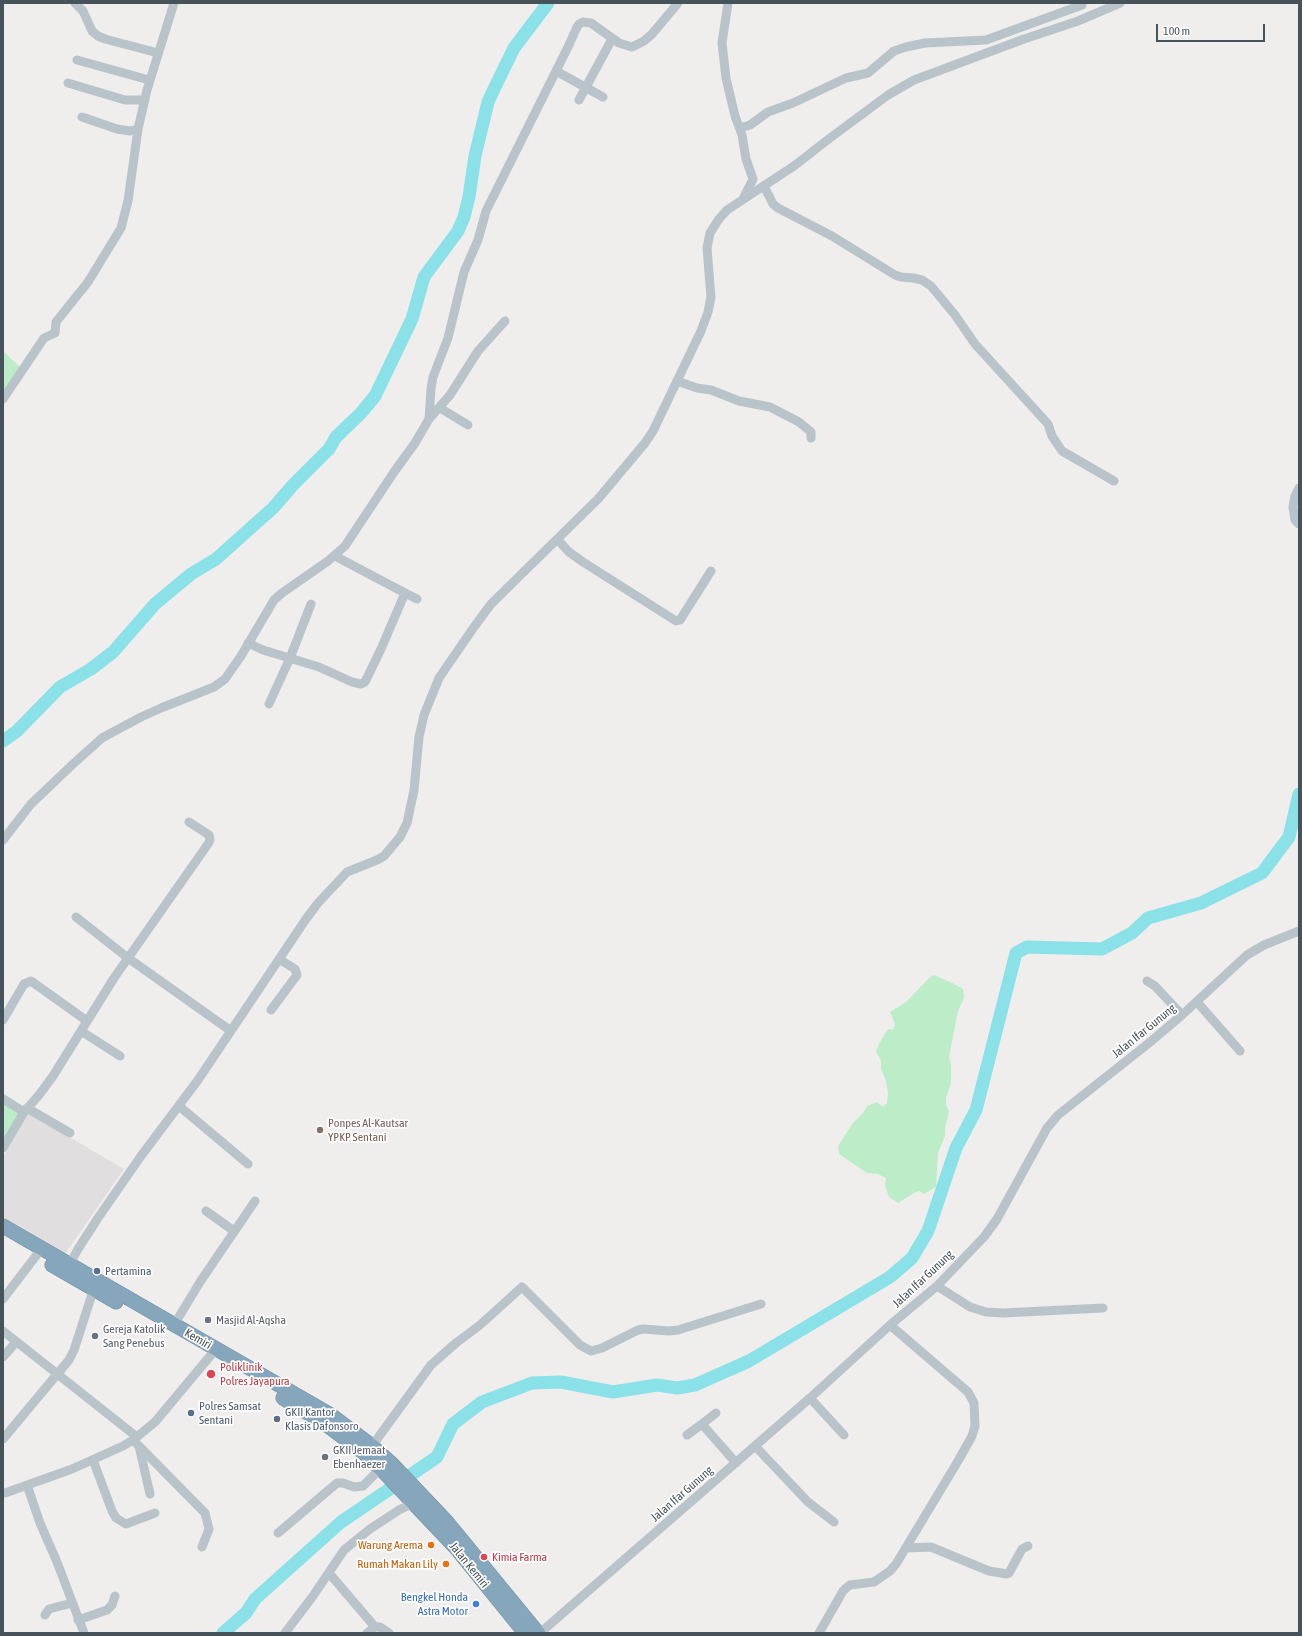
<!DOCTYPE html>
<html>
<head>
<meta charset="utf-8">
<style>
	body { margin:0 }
	#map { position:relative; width:1302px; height:1636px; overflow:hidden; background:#f0eded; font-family:"Asap Condensed",sans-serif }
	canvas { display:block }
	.frame { position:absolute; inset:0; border:4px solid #46535a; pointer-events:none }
	.scale { position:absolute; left:1156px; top:24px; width:109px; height:18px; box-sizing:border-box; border:2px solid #46535a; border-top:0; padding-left:5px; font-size:12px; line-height:14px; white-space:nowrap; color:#46535a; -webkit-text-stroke:3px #fff; paint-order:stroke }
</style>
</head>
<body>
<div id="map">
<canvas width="1302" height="1636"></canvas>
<div class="frame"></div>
<div class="scale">100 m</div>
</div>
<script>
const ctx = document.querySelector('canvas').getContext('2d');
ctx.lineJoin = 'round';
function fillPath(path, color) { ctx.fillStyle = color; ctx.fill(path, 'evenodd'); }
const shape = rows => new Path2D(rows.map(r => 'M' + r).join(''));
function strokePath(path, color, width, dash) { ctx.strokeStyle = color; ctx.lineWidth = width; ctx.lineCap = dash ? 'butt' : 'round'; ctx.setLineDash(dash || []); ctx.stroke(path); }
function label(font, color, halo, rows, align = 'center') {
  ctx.font = font + ' "Asap Condensed",sans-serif'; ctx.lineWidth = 3.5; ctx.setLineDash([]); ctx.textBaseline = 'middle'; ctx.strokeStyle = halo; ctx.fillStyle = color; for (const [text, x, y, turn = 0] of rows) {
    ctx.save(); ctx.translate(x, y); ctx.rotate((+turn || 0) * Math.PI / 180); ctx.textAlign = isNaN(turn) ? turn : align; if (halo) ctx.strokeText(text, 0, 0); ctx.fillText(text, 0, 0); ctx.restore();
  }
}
fillPath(shape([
	[28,1113,124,1169,65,1254,3,1218,3,1157]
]), '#e1dedf');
fillPath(shape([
	[3,351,20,367,3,393],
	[934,975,952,983,963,989,964,998,958,1011,949,1057,951,1064,951,1083,946,1098,946,1105,949,1112,945,1128,945,1136,938,1153,936,1187,924,1194,919,1191,914,1193,898,1203,889,1197,885,1186,886,1178,878,1174,867,1173,839,1154,838,1146,853,1123,863,1113,867,1106,877,1102,883,1107,887,1103,888,1093,886,1081,881,1069,881,1061,876,1051,880,1042,888,1029,893,1030,895,1024,890,1012,906,1002,930,977],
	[3,1093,23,1106,3,1142]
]), '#bcedc8');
strokePath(shape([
	[3,741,17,731,60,687,91,669,113,652,155,604,191,574,216,559,273,508,293,485,329,449,336,437,361,413,375,396,412,319,424,277,458,231,464,217,469,197,475,156,488,102,495,87,514,48,548,3],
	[223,1633,246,1613,255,1599,341,1522,437,1457,453,1424,482,1402,532,1383,561,1382,613,1392,657,1385,677,1388,695,1385,749,1361,890,1277,912,1258,928,1231,956,1148,976,1110,1016,953,1027,947,1102,949,1132,933,1148,918,1201,903,1262,873,1289,837,1299,794]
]), '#8be1e8', 13);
const highway = shape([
	[3,1226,331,1415,372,1446,391,1463,447,1522,538,1633],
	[52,1265,116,1302],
	[283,1398,324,1423,364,1453,383,1471,456,1548,525,1633]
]);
strokePath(highway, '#7192a6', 15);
strokePath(shape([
	[75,3,83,11,92,31,98,36,105,39,158,53],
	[728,3,722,43,726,78,735,116,742,135,746,159,753,179,744,197],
	[77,60,149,80],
	[556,71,603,97],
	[68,83,125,100,145,100],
	[579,100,612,39],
	[82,117,117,129,130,131,138,129],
	[740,128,750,125,768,112,793,103,846,78,868,73,894,51,906,47,925,43,986,40,1082,5],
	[764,186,773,204,778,208,832,236,895,275,901,277,913,278,922,280,931,286,955,315,975,344,1048,424,1052,436,1062,451,1114,481],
	[677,381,697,388,711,390,739,401,770,407,799,422,811,432,811,438],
	[3,399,44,338,55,333,56,322,88,282,121,228,128,201,138,129,147,90,174,3],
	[440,408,468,425],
	[429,419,450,395,478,351,505,321],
	[1299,488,1295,496,1293,507,1295,520,1299,524],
	[557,539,569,552,583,562,676,621,680,620,711,571],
	[405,593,417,599],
	[248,643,263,650,319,667,352,682,361,684,365,682,381,649,405,593,335,556],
	[269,704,290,658,311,604],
	[3,840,31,804,72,765,102,738,141,717,161,708,214,687,225,679,241,656,274,600,282,593,328,561,345,546,394,472,415,443,429,419,431,389,433,377,448,338,464,272,478,240,486,211,568,47,577,27,579,24,583,22,591,23,619,43,632,47,644,41,652,34,678,3],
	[76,917,128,958,231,1031],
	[1147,981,1155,986,1182,1015],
	[1197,1002,1240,1051],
	[271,1010,297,975,295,969,279,959],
	[3,1020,24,984,31,981,87,1021],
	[81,1031,120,1056],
	[3,1099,24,1112],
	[179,1106,248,1164],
	[27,1108,70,1133],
	[3,1148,24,1112,39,1095,53,1076,114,978,208,844,210,840,209,835,189,822],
	[206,1211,234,1231],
	[70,1264,78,1249,98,1218,141,1156,198,1080,306,919,318,903,347,872,377,860,384,856,400,837,407,823,414,790,419,737,424,715,439,678,474,627,491,604,598,499,645,443,653,431,701,331,708,312,711,297,707,248,710,233,719,219,727,210,794,166,830,138,888,95,914,80,1024,39,1078,21,1120,3],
	[937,1286,970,1307,986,1312,1003,1313,1103,1308],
	[3,1299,42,1248],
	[174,1325,200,1282,255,1201],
	[3,1331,137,1437],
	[3,1357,16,1342],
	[810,1398,844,1435],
	[702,1424,716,1413],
	[687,1435,702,1424,736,1463],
	[3,1439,69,1360,74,1350,95,1285],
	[133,1440,205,1513,209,1529,202,1547],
	[139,1446,150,1494],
	[372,1446,431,1365,456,1343,480,1325,522,1287,580,1345,591,1351,602,1348,638,1330,643,1329,669,1331,678,1330,761,1304],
	[755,1446,808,1502,834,1522],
	[93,1460,112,1511,116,1518,126,1524,155,1513],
	[27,1485,40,1523,57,1562,84,1633],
	[5,1493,72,1469,123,1446,133,1440,155,1422,216,1349],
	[278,1533,337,1483,343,1483,354,1487,363,1486,380,1469],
	[906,1548,931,1547,989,1571,1007,1574,1009,1573,1022,1549,1028,1546],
	[329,1573,375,1627],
	[45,1615,49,1609,72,1603],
	[78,1620,107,1610,112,1605,115,1596],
	[285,1633,313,1596,344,1550,370,1529,399,1510,413,1503],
	[367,1633,375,1627,380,1627,389,1633],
	[540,1633,810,1398,890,1325,937,1286,984,1237,997,1219,1047,1128,1058,1115,1149,1043,1182,1015,1247,955,1264,945,1299,931],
	[819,1633,843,1591,846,1588,850,1585,874,1582,890,1571,896,1564,958,1461,972,1436,975,1426,974,1403,968,1392,890,1325]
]), '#b9c4ca', 9);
strokePath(highway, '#86a7bb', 14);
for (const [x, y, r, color] of [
	[320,1130,4,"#8d6e63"],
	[97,1271,4,"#5c6f8a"],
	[208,1320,4,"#6b7280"],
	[95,1336,4,"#6b7280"],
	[211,1374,5,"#e0444e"],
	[191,1413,4,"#5c6f8a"],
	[277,1419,4,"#5c6f8a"],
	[325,1457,4,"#6b7280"],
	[431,1545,4,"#e8710a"],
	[484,1557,4,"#e0444e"],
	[446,1564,4,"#e8710a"],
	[476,1604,4,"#3f7fe0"]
]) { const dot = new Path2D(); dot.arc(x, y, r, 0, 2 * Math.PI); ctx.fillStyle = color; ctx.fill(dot); strokePath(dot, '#fff', 1.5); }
label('12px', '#46535a', '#fff', [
	["Jalan Ifar Gunung",1144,1031,-39],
	["Jalan Ifar Gunung",923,1279,-43],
	["Kemiri",198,1339,30],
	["Jalan Ifar Gunung",682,1494,-41],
	["Jalan Kemiri",469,1565,51]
]);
label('12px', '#785e54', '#fff', [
	["Ponpes Al-Kautsar",328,1123],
	["YPKP Sentani",328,1137]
], 'left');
label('12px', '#4e5e75', '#fff', [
	["Pertamina",105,1271],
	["Polres Samsat",199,1406],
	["Sentani",199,1420],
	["GKII Kantor",285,1412],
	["Klasis Dafonsoro",285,1426]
], 'left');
label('12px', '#5b616d', '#fff', [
	["Masjid Al-Aqsha",216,1320],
	["Gereja Katolik",103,1329],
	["Sang Penebus",103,1343],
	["GKII Jemaat",333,1450],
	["Ebenhaezer",333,1464]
], 'left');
label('12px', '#be3a42', '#fff', [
	["Poliklinik",220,1367],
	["Polres Jayapura",220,1381],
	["Kimia Farma",492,1557]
], 'left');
label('12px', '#c56008', '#fff', [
	["Warung Arema",423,1545],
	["Rumah Makan Lily",438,1564]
], 'right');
label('12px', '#366cbe', '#fff', [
	["Bengkel Honda",468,1597],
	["Astra Motor",468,1611]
], 'right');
</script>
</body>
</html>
